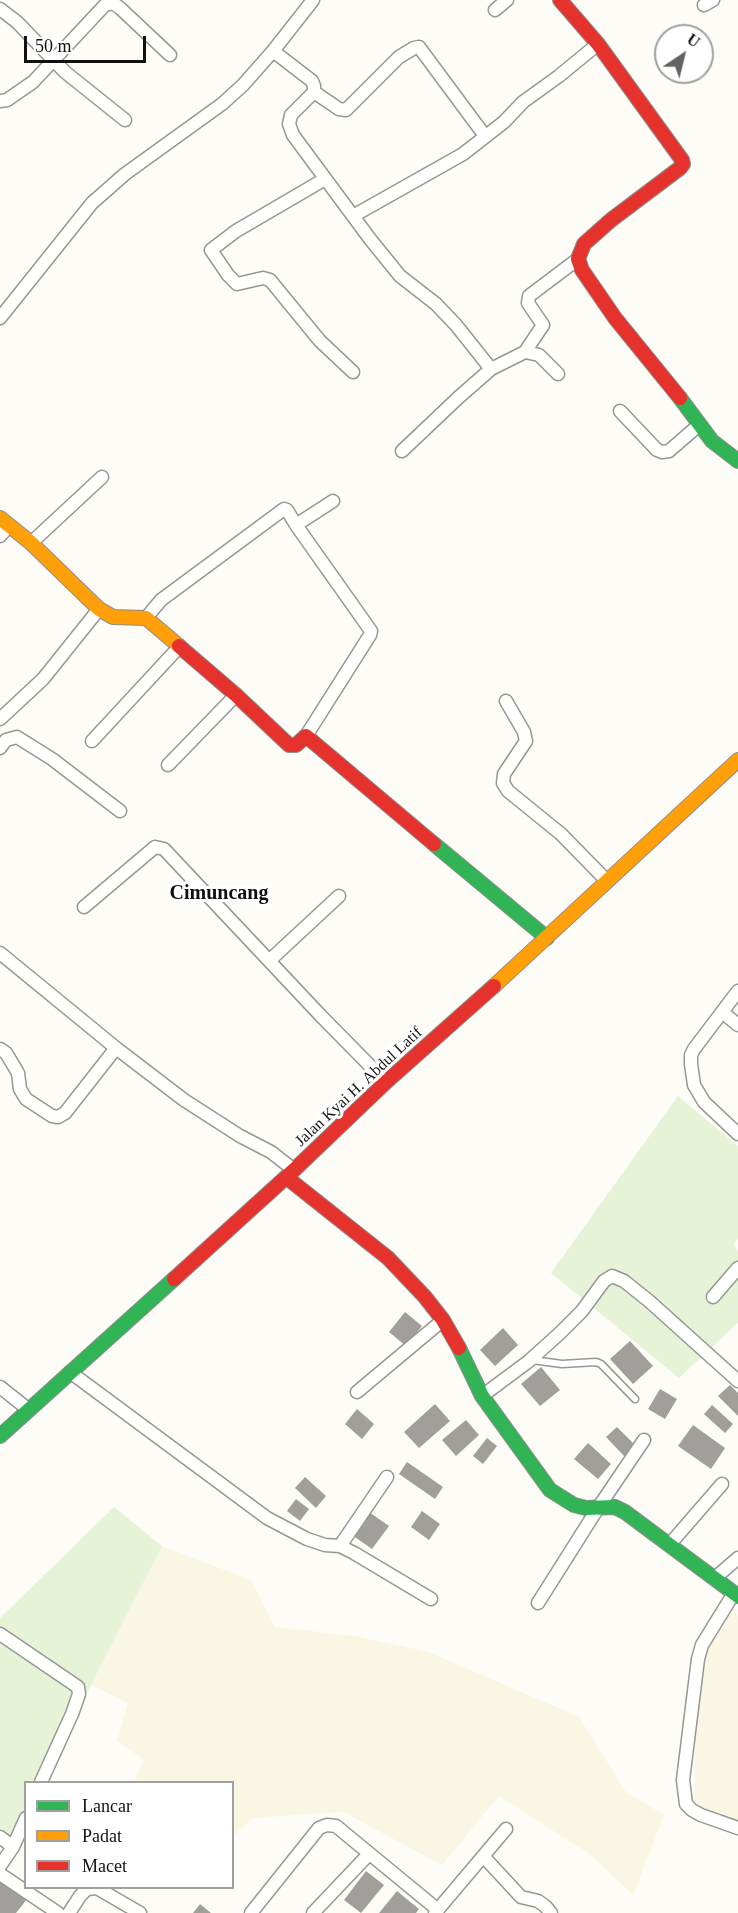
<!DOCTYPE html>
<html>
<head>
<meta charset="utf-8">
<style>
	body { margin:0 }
	#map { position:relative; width:738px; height:1913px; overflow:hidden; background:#fdfcf7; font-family:"Times New Roman",serif }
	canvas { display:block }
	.legend { position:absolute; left:24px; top:1781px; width:210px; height:108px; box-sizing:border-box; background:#fff; border:2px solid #a0a0a0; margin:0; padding:8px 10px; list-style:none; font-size:18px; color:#111 }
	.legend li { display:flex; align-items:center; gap:12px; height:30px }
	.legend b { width:30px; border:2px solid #a0a0a0 }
	.north { position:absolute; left:654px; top:24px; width:60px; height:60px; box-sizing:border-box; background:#fff; border:2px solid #a0a0a0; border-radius:50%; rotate:35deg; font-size:16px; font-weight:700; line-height:24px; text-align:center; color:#111 }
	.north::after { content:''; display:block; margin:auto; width:21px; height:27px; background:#646362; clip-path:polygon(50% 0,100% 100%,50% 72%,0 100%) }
	.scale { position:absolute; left:24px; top:36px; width:122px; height:27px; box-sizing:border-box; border:3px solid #111; border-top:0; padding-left:8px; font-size:18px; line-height:21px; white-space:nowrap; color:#111; -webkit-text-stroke:4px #fff; paint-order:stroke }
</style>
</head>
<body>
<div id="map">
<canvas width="738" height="1913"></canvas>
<ul class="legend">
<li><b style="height:8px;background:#30b455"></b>Lancar</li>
<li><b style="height:8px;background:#ff9f0a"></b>Padat</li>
<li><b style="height:8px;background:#e5322d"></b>Macet</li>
</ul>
<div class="north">U</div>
<div class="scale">50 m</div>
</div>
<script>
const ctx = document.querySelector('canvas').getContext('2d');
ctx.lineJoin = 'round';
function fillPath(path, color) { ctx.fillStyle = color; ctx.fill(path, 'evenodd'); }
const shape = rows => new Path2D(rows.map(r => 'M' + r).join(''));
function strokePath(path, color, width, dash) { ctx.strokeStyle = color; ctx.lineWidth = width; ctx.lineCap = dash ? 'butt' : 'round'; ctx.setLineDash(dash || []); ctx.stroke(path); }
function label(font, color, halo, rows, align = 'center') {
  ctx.font = font + ' "Times New Roman",serif'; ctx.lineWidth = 6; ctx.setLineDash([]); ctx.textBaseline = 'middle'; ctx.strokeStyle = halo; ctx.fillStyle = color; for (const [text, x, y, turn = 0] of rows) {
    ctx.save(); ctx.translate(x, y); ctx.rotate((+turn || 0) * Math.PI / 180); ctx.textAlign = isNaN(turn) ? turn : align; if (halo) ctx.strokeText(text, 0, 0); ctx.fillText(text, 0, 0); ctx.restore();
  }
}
fillPath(shape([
	[162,1546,251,1580,275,1627,355,1636,429,1652,579,1717,626,1792,664,1815,633,1895,591,1855,499,1796,442,1865,343,1812,252,1818,233,1836,232,1782,134,1782,144,1760,117,1741,128,1703,92,1685],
	[733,1611,738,1615,738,1831,695,1814,695,1651]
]), '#f9f7e4');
fillPath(shape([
	[678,1096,738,1146,738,1239,734,1244,738,1252,738,1323,679,1378,551,1273],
	[114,1507,162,1546,42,1782,26,1782,25,1816,11,1844,0,1839,0,1618]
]), '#e7f3d7');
fillPath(shape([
	[405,1312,422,1326,406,1346,389,1332],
	[503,1328,518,1345,495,1366,480,1350],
	[630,1341,653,1366,633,1384,610,1359],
	[541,1367,560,1390,540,1406,521,1384],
	[730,1385,738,1393,738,1416,718,1396],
	[660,1389,677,1399,665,1419,648,1409],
	[435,1404,450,1421,419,1448,404,1432],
	[712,1405,733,1424,725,1433,704,1414],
	[357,1409,374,1424,362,1439,345,1424],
	[466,1420,479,1435,456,1456,442,1440],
	[693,1425,725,1448,711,1469,678,1446],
	[617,1427,636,1446,625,1457,606,1437],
	[487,1438,497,1446,483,1464,473,1456],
	[588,1443,611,1464,598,1479,574,1459],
	[407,1462,443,1487,435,1499,399,1474],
	[305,1477,326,1496,316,1508,295,1488],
	[296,1499,309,1509,300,1521,287,1511],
	[422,1511,440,1524,429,1540,411,1527],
	[369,1512,389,1526,372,1549,352,1535],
	[366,1871,384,1885,361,1913,344,1900],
	[3,1879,27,1899,16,1913,0,1913,0,1883],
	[397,1891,419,1909,416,1913,379,1913],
	[200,1904,211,1913,193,1913]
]), '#a19f9c');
const lane = shape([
	[532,1360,562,1364,596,1362,601,1364,635,1399]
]);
const street = shape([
	[704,5,713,0],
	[0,9,17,22,65,72,125,120],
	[495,10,507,0],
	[273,51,312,81,314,86,314,92,291,115,289,124,293,135,370,239,400,276,436,304,456,325,491,369],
	[314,92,339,109,346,110,399,57,414,48,419,47,485,136],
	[0,101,7,100,33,82,105,5,113,3,120,8,170,55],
	[325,179,236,231,211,250,228,275,237,284,263,278,270,280,320,341,353,372],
	[353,216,463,154,504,122,523,102,559,76,598,44],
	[0,318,92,203,125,174,222,104,243,85,273,51,313,0],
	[525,352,543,325,528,303,529,296,578,259],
	[620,411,657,450,662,452,669,451,699,425],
	[402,451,459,397,491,369,525,352,539,355,558,374],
	[296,525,371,631,370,635,306,736],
	[0,536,9,526],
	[31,543,102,477],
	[146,618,161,600,284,509,287,510,296,525,333,501],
	[506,701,524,732,526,741,504,774,503,783,508,791,561,834,606,880],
	[0,719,43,679,99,609],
	[92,741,180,646],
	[0,748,6,740,17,737,52,759,120,811],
	[168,765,236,695],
	[84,907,155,847,164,849,321,1016,386,1082],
	[0,953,116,1048,184,1100,240,1136,271,1152,294,1170],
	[270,960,339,896],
	[738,991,694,1049,691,1055,691,1064,694,1085,704,1102,738,1134],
	[722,1012,738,1025],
	[0,1049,6,1053,18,1073,20,1089,26,1099,52,1116,58,1117,65,1113,116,1048],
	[713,1297,738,1268],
	[70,1372,267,1518,307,1539,325,1545,340,1546,354,1553,431,1599],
	[0,1387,29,1410],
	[357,1392,443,1320],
	[482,1396,529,1361,560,1333,582,1311,604,1281,612,1276,624,1281,649,1301,738,1381],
	[670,1544,722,1484],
	[340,1546,387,1477],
	[715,1578,738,1558],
	[734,1593,702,1645,698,1659,683,1780,686,1804,692,1810,701,1815,738,1828],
	[538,1603,598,1508,644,1440],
	[0,1634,78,1687,79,1694,72,1714,41,1782],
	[0,1837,13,1847],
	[484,1857,521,1897,538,1901,545,1906,551,1913],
	[0,1866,13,1847,26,1818],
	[0,1874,58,1913],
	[69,1913,80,1896,87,1889,97,1888,140,1913],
	[251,1913,319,1828,327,1825,336,1826,438,1910],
	[313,1913,369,1854],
	[435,1913,506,1829]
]);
const fast = shape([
	[680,398,712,441,738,461],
	[434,844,547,938],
	[459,1348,482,1396,550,1490,574,1505,586,1508,615,1507,625,1512,738,1596],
	[0,1436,174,1279]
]);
const slow = shape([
	[0,518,31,543,99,609,113,617,146,618,179,646],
	[494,986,738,760]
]);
const jam = shape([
	[560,0,598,44,682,160,683,164,680,168,611,220,584,244,578,259,582,270,615,318,680,398],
	[179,646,236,695,289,745,296,745,306,736,434,844],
	[286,1177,388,1258,425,1297,443,1320,459,1348],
	[174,1279,294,1170,386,1082,494,986]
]);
strokePath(lane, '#979795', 9);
strokePath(street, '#979795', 15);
strokePath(fast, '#8e8d8b', 16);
strokePath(slow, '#8e8d8b', 16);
strokePath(jam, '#8e8d8b', 16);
strokePath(lane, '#fffffe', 6);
strokePath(street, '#fffffe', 12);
strokePath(fast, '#30b455', 14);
strokePath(slow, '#ff9f0a', 14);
strokePath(jam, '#e5322d', 14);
label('16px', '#111', '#fff', [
	["Jalan Kyai H. Abdul Latif",359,1087,-43]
]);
label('bold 20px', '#111', '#fff', [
	["Cimuncang",219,894]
]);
</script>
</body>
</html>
